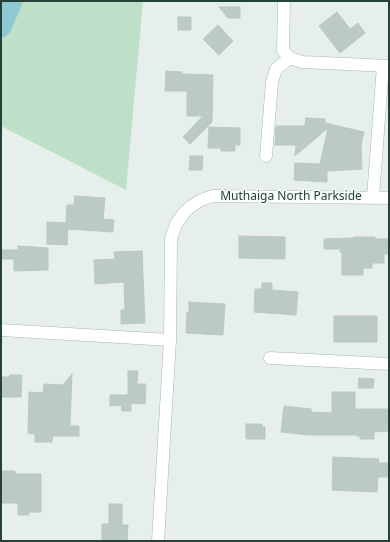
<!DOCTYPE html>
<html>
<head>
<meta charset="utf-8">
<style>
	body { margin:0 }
	#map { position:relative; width:390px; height:542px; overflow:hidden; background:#e6efeb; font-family:"Noto Sans",sans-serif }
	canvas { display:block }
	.frame { position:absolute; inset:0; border:2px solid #24423a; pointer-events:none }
</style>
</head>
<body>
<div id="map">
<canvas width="390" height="542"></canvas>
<div class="frame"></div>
</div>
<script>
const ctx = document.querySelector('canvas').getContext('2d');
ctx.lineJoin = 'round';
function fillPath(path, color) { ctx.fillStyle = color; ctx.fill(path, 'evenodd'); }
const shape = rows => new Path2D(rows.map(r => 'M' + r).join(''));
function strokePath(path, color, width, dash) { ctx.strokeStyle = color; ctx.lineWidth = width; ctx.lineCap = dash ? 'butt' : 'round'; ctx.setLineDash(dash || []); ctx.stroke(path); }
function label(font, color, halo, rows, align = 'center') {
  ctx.font = font + ' "Noto Sans",sans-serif'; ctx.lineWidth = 3; ctx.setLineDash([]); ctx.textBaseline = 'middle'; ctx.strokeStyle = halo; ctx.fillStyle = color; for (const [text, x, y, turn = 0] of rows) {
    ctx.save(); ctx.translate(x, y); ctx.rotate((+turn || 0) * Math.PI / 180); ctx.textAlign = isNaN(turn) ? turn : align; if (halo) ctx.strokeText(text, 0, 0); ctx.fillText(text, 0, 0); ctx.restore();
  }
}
fillPath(shape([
	[1,1,143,1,126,190,1,126]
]), '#bfe0c8');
strokePath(shape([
	[1,27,12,1]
]), '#8ec9d4', 21);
const building = shape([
	[219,7,240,7,240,18,228,18,219,7],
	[337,12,350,29,358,23,365,33,340,53,319,26,337,12],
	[178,17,191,17,191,30,178,30,178,17],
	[218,25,233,41,219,55,203,39,218,25],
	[166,71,182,72,181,74,213,75,212,122,190,144,183,137,203,116,187,116,187,91,165,91,166,71],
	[306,118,325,119,325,123,364,132,361,145,362,169,327,171,327,182,294,180,295,163,320,164,328,128,295,156,296,145,275,145,276,126,305,126,306,118],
	[209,127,240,128,240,145,235,145,235,151,221,151,221,148,208,148,209,127],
	[190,156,203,156,202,170,189,170,190,156],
	[75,196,105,198,103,219,114,220,113,232,68,229,67,245,47,244,47,222,66,223,67,205,74,205,75,196],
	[239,236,285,237,285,259,239,258,239,236],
	[354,237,375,237,375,239,389,239,389,254,384,254,384,263,372,263,372,268,363,268,363,275,342,275,342,252,340,252,340,249,324,249,324,239,354,238,354,237],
	[18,246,48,248,48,270,14,271,14,259,1,259,1,250,18,250,18,246],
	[142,251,145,323,121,324,121,310,125,310,124,282,95,284,94,260,115,259,114,252,142,251],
	[262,283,272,283,272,290,298,292,296,315,254,312,255,289,262,289,262,283],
	[189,302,225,304,223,335,186,333,187,312,189,312,189,302],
	[334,316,377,316,377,342,334,342,334,316],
	[128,371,138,371,137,384,146,384,145,404,131,403,131,411,122,411,121,405,110,406,110,395,128,395,128,371],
	[72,374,70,426,79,426,79,436,53,436,52,442,35,442,35,434,28,433,29,392,43,393,44,384,63,385,72,374],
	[10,375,22,375,21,397,1,397,1,377,10,377,10,375],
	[359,378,374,379,373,388,358,388,359,378],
	[332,392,355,392,355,409,389,409,389,431,374,432,374,439,360,439,360,436,356,436,356,435,308,435,281,432,284,406,311,409,311,412,332,413,332,392],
	[246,424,262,424,262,427,265,427,265,439,246,439,246,424],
	[333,457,379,459,378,463,389,463,389,477,378,477,377,492,332,490,333,457],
	[1,471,15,471,15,474,41,474,41,512,29,512,29,515,18,515,18,503,1,503,1,471],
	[109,504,122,504,122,525,128,525,127,541,102,541,102,524,109,524,109,504]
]);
fillPath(building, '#bbcac4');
strokePath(building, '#b8c9c2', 1);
const minor = shape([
	[284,1,283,51,290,58,302,62,389,66],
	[266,156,272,82,276,69,290,58],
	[373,197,383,66],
	[1,330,170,340],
	[270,358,389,364],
	[158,541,170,340,171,239,176,224,183,214,190,207,201,200,213,196,389,198]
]);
strokePath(minor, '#a8b8b2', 13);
strokePath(minor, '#fff', 12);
label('12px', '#24423a', '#f7fbf9', [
	["Muthaiga North Parkside",291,197]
]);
</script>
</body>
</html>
